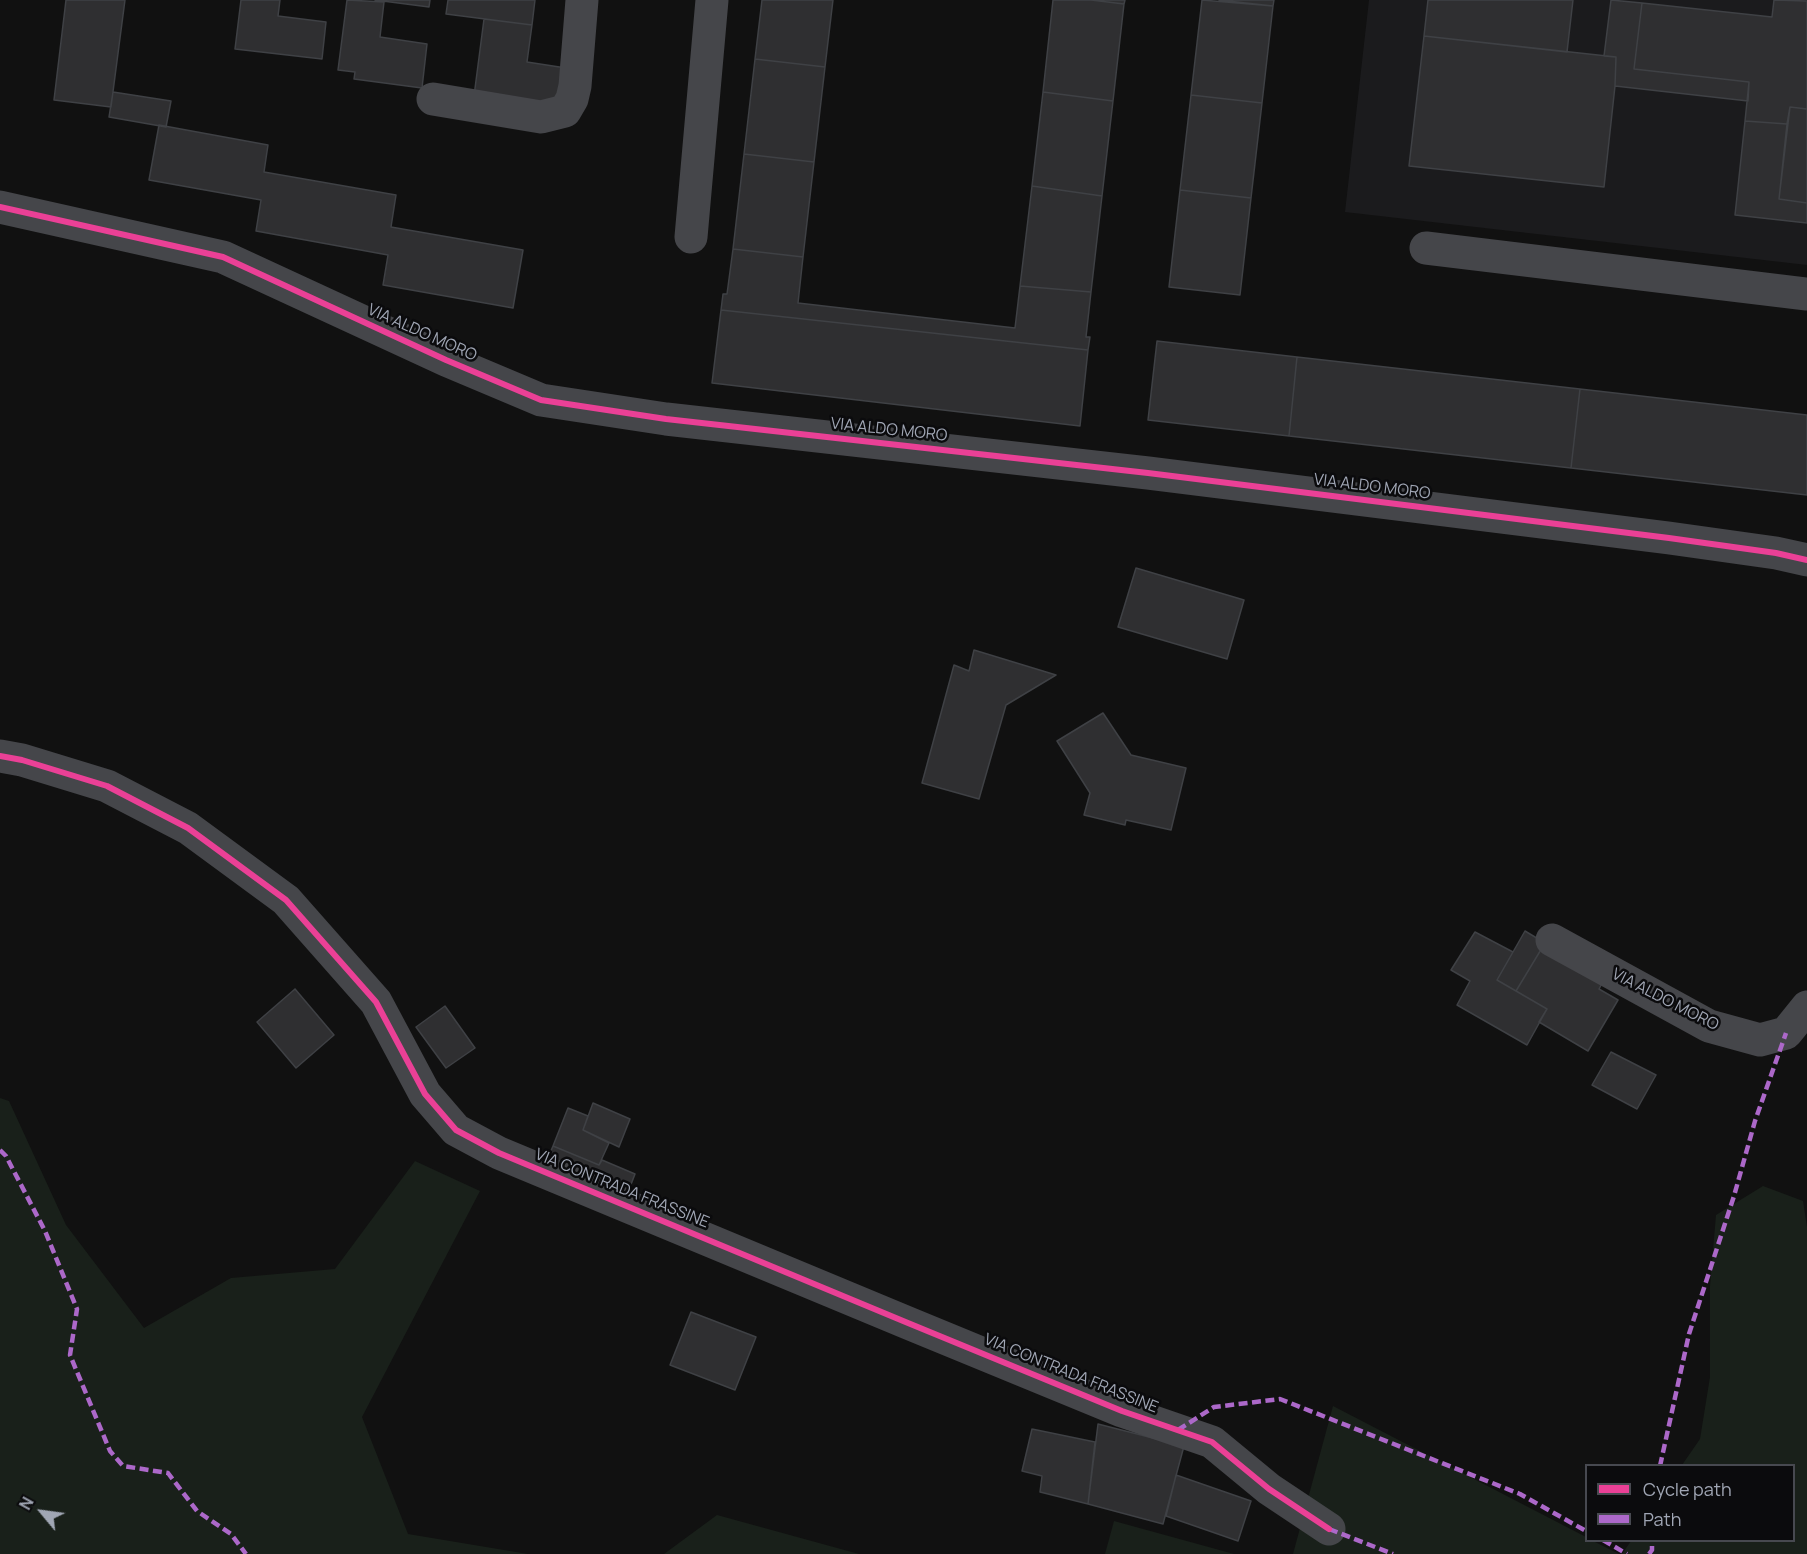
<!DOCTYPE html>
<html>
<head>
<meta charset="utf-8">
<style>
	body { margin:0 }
	#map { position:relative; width:1807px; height:1554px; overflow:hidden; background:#111; font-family:Manrope,sans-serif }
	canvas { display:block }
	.legend { position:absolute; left:1585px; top:1464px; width:210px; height:78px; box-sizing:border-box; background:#0b0b0d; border:2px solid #474950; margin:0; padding:8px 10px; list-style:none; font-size:18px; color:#a0a6b4 }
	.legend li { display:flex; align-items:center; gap:12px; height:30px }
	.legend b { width:30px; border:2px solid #474950 }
	.north { position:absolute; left:12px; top:1482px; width:60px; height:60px; -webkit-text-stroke:4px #0b0b0d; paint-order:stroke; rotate:299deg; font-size:16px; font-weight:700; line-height:24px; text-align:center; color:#a0a6b4 }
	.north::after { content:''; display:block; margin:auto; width:21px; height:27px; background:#a0a6b4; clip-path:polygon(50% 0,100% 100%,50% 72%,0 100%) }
</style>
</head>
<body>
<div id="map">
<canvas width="1807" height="1554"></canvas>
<ul class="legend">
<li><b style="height:8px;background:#ea4096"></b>Cycle path</li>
<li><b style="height:8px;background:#ac68c9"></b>Path</li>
</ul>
<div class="north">N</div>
</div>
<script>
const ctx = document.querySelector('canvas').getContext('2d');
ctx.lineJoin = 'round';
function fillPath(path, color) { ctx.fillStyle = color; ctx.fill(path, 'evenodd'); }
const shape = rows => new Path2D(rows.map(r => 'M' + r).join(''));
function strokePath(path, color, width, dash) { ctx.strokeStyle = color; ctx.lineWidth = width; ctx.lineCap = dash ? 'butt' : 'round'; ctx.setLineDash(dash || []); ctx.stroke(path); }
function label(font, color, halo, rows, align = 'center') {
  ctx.font = font + ' Manrope,sans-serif'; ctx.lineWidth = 5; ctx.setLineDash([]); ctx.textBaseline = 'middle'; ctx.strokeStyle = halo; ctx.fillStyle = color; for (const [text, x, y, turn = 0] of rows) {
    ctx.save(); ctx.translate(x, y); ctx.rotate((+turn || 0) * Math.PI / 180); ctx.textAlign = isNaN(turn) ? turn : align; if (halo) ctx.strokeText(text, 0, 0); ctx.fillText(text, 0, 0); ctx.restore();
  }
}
fillPath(shape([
	[1369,0,1807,0,1807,265,1345,212]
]), '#1b1b1d');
fillPath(shape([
	[0,1098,9,1101,66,1225,144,1328,231,1278,335,1269,415,1161,480,1191,362,1417,408,1534,528,1554,0,1554],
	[1763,1186,1803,1201,1807,1227,1807,1554,1622,1554,1631,1541,1794,1540,1794,1466,1682,1465,1700,1439,1710,1377,1710,1286,1716,1215],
	[1333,1406,1586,1537,1586,1540,1593,1541,1619,1554,1293,1554],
	[717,1515,859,1554,664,1554],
	[1114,1521,1234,1554,1105,1554]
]), '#19201a');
const building = shape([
	[66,0,125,0,111,107,54,100,66,0],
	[241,0,280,0,278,16,326,22,322,59,235,49,241,0],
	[347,0,384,2,380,37,427,44,422,88,354,79,355,72,338,70,347,0],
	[375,0,430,0,429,7,375,0],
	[448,0,535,0,532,25,446,14,448,0],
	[762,0,833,0,825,67,755,59,762,0],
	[1053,0,1091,0,1124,4,1113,101,1043,92,1053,0],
	[1091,0,1125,0,1124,4,1091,0],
	[1202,0,1273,6,1262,103,1191,95,1202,0],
	[1219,0,1274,0,1273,6,1219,0],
	[1428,0,1573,0,1567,52,1424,36,1428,0],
	[1611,0,1642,3,1634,69,1749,82,1748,101,1615,86,1616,57,1604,56,1611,0],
	[1774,0,1807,1,1807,109,1790,107,1787,124,1745,121,1749,82,1634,69,1642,3,1772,17,1774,0],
	[484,19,532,25,527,62,566,68,560,107,474,96,484,19],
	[1424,36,1616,57,1615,86,1604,187,1409,166,1424,36],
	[755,59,825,67,814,162,744,154,755,59],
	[113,92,171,101,166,127,109,117,113,92],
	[1043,92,1113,101,1102,196,1032,186,1043,92],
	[1191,95,1262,103,1251,198,1180,190,1191,95],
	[1790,107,1807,109,1807,203,1779,199,1790,107],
	[1745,121,1787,124,1779,199,1807,203,1807,223,1735,215,1745,121],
	[159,125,268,145,264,172,396,195,391,227,523,250,513,308,383,285,388,255,256,231,261,200,149,180,159,125],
	[744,154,814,162,803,257,733,249,744,154],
	[1032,186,1102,196,1091,292,1020,286,1032,186],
	[1180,190,1251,198,1240,295,1169,287,1180,190],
	[733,249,803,257,798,303,1015,328,1020,286,1091,292,1086,337,1090,337,1088,350,721,310,723,294,727,294,733,249],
	[721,310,1088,350,1080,426,712,383,721,310],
	[1157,341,1297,357,1289,436,1148,420,1157,341],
	[1297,357,1580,389,1571,468,1289,436,1297,357],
	[1580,389,1807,415,1807,495,1571,468,1580,389],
	[1136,568,1244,600,1227,659,1118,627,1136,568],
	[974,650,1056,675,1006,705,979,799,922,783,954,665,969,671,974,650],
	[1103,713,1131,755,1186,768,1171,830,1126,820,1125,825,1084,815,1090,793,1057,741,1103,713],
	[1525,931,1545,943,1516,991,1497,980,1525,931],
	[1475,932,1513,952,1497,980,1547,1009,1527,1045,1457,1005,1470,981,1451,970,1475,932],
	[1545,943,1605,978,1599,989,1618,1000,1588,1051,1539,1022,1547,1009,1516,991,1545,943],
	[295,989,334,1035,296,1068,257,1022,295,989],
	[445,1006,475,1048,446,1068,416,1027,445,1006],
	[1611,1052,1656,1075,1637,1109,1592,1085,1611,1052],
	[593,1103,630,1119,619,1147,583,1130,593,1103],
	[568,1108,588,1116,583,1130,609,1143,599,1165,553,1146,568,1108],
	[553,1146,599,1165,602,1160,635,1174,625,1200,544,1167,553,1146],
	[691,1312,756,1337,735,1390,670,1365,691,1312],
	[1098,1424,1184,1446,1163,1524,1088,1504,1098,1424],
	[1032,1429,1095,1442,1088,1504,1040,1492,1042,1476,1022,1471,1032,1429],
	[1176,1475,1251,1501,1238,1541,1166,1516,1176,1475]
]);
fillPath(building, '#2f2f31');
strokePath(building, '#3f4145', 1.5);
strokePath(shape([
	[433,99,541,117,565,111,572,99,575,86,582,0],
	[0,207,223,257,446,360,541,400,666,419,1148,473,1669,538,1776,553,1807,560],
	[691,237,712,0],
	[1426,248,1807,294],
	[0,756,22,760,107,786,188,828,286,900,376,1002,425,1094,456,1130,499,1153,908,1323,1122,1411,1212,1442,1269,1489,1329,1529],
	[1552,940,1709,1026,1760,1040,1786,1033,1807,1007]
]), '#45464a', 33);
strokePath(shape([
	[0,1150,6,1156,45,1231,77,1309,70,1355,110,1451,123,1466,168,1473,197,1511,231,1534,246,1554],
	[1178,1430,1214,1407,1280,1399,1520,1494,1586,1531],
	[1660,1466,1689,1334,1734,1196,1755,1121,1786,1033],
	[1329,1529,1393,1554],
	[1603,1540,1627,1554],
	[1649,1554,1652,1550,1652,1540]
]), '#ac68c9', 4.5, [9, 4.5]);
strokePath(shape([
	[0,207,223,257,446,360,541,400,666,419,1148,473,1669,538,1776,553,1807,560],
	[0,756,22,760,107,786,188,828,286,900,376,1002,425,1094,456,1130,499,1153,908,1323,1122,1411,1212,1442,1269,1489,1329,1529]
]), '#ea4096', 6);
label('16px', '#a0a6b4', '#0b0b0d', [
	["VIA ALDO MORO",422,333,24],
	["VIA ALDO MORO",889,430,6],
	["VIA ALDO MORO",1372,487,7],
	["VIA ALDO MORO",1665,1000,27],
	["VIA CONTRADA FRASSINE",622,1189,22],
	["VIA CONTRADA FRASSINE",1071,1374,22]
]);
</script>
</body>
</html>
